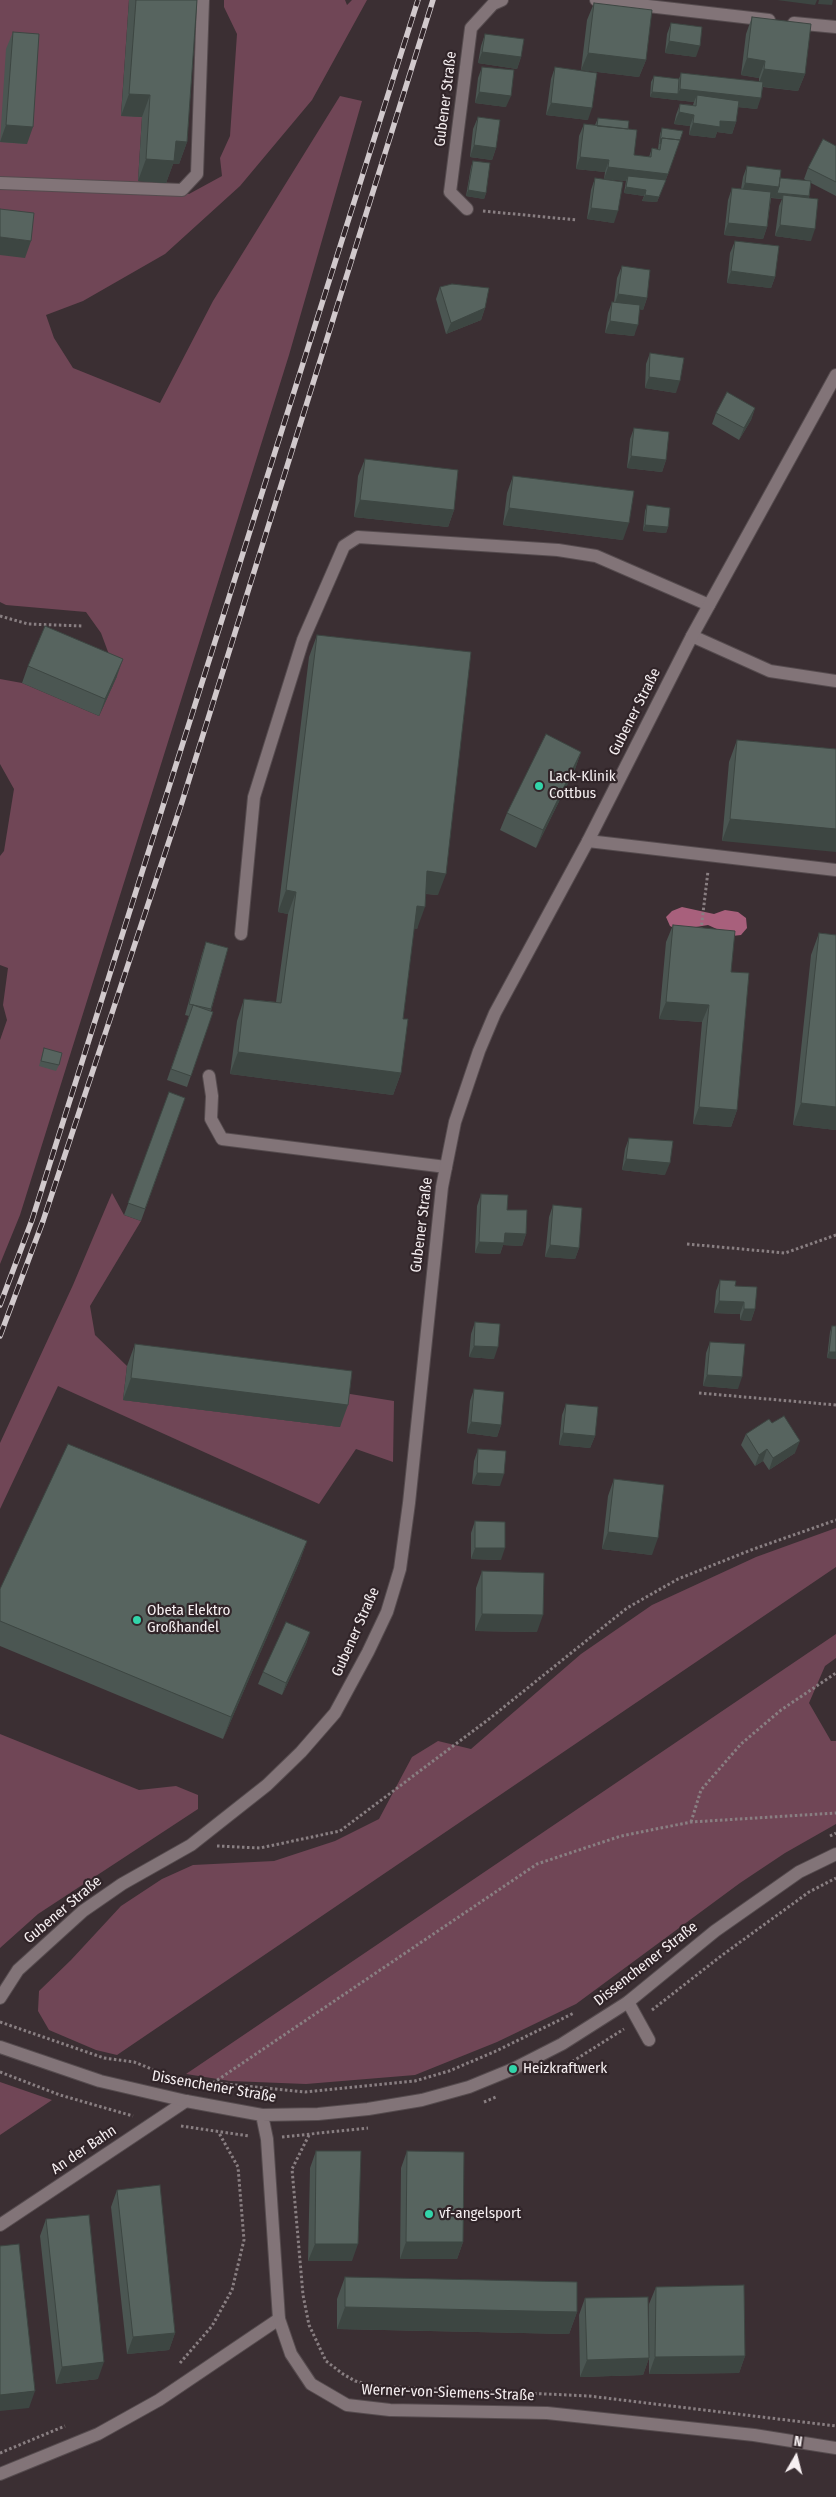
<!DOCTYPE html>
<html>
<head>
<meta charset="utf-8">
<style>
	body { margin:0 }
	#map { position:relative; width:836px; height:2497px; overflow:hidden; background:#3b2f33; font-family:"Fira Sans Condensed",sans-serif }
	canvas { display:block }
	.north { position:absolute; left:771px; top:2432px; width:50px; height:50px; -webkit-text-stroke:4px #312529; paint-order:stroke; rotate:8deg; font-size:14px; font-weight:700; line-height:20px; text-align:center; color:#f6eff1 }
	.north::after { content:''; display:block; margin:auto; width:18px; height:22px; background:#f6eff1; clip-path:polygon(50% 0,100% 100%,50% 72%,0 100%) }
</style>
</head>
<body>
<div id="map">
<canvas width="836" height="2497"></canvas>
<div class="north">N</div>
</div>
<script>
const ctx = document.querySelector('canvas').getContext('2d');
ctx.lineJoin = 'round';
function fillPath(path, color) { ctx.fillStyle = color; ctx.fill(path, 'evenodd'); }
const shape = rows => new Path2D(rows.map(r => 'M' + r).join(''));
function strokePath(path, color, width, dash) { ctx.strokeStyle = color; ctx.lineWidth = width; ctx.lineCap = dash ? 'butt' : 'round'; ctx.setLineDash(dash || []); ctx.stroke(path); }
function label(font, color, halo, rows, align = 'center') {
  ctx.font = font + ' "Fira Sans Condensed",sans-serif'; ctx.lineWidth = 4.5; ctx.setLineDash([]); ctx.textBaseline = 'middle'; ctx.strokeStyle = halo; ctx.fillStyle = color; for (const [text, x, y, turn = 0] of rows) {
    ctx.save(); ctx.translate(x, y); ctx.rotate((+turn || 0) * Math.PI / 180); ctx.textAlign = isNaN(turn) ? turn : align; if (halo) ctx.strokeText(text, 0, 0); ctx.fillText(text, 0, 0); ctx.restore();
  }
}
fillPath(shape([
	[0,0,129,0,121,115,142,117,138,181,189,194,222,176,220,158,230,136,237,34,224,7,224,0,345,0,347,5,352,0,367,0,312,100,240,186,165,254,83,301,46,315,54,338,73,368,160,403,213,301,340,96,362,101,289,355,20,1215,0,1264,0,1040,7,1020,3,1005,8,968,0,965,0,856,4,851,14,789,0,764,0,679,22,683,99,716,117,676,101,633,86,612,6,605,0,602],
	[112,1193,124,1215,141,1221,90,1306,95,1335,127,1366,123,1400,340,1427,344,1393,394,1401,393,1462,356,1449,319,1504,58,1386,0,1509,0,1443,73,1285],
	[836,1528,836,1567,117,2055,96,2050,49,2030,38,2011,39,1991,71,1960,121,1906,162,1879,193,1865,274,1861,335,1841,379,1819,412,1757,438,1741,471,1749,581,1654,652,1605,756,1557],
	[836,1634,836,1658,825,1666,809,1703,831,1741,836,1741,836,1824,785,1853,740,1883,576,2004,497,2042,415,2075,306,2084,230,2081,186,2074],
	[0,1734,139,1790,176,1786,198,1795,198,1809,38,1914,0,1948],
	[0,2082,52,2100,0,2135]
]), '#704656');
fillPath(shape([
	[682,907,714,914,725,910,738,912,746,918,747,928,741,935,732,936,708,925,678,930,670,926,666,917,672,911]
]), '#a8607c');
const lane = shape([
	[0,183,182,190,197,174,203,0],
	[692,636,770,671,836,681],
	[588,841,836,870],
	[241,934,254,797,303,640,344,546,358,537,558,550,596,556,709,605],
	[209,1076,212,1096,211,1119,222,1139,446,1167],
	[628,2002,649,2040],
	[0,2225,186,2101]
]);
const street = shape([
	[596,0,769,20],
	[794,23,836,27],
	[467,209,450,192,471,28,493,4,502,0],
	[0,1998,18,1970,83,1911,122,1884,191,1845,267,1785,301,1752,335,1713,368,1652,387,1612,400,1569,409,1503,442,1187,455,1122,479,1051,495,1013,588,841,692,636,836,375],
	[0,2474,98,2434,159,2400,279,2319]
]);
const secondary = shape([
	[0,2047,100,2081,186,2101,262,2115,318,2114,368,2109,422,2100,469,2087,513,2069,562,2044,628,2002,715,1931,799,1872,836,1854],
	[262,2115,267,2139,279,2319,291,2354,311,2384,347,2405,390,2410,547,2413,754,2435,836,2448]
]);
strokePath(lane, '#554b4e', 14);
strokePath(street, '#554b4e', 14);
strokePath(secondary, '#554b4e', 14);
strokePath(shape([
	[483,211,577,220],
	[0,616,28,624,83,626],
	[701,930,708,871],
	[687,1244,785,1253,836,1235],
	[699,1393,836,1405],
	[691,1822,701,1790,741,1744,781,1710,836,1673],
	[830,1836,836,1833],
	[217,1846,260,1848,340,1831,489,1719,627,1608,678,1579,751,1550,836,1520],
	[598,1998,647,1961],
	[652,2010,721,1956,809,1892,836,1878],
	[0,2022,104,2058,134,2062,177,2079,305,2092,415,2081,449,2071,494,2052,574,2013],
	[0,2072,60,2095,133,2116],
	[545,2074,570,2063,624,2029],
	[213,2083,537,1864,621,1836,691,1822,836,1813],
	[484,2102,496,2097],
	[181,2126,249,2136],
	[309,2135,292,2169,303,2295,309,2325,326,2361,343,2374,355,2381,376,2386,589,2396,836,2426],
	[282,2137,368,2128],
	[180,2363,212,2326,232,2290,244,2240,238,2167,219,2133],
	[0,2453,65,2426]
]), '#897f82', 3, [2.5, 2.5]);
strokePath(lane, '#827478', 12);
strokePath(street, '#827478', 12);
strokePath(secondary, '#827478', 12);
const rail = shape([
	[0,1305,32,1220,418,0],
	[0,1336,43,1221,182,802,433,0]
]);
strokePath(rail, '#d1c9cc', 5.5);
strokePath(rail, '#312529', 4, [11]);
fillPath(shape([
	[129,0,197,0,187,142,179,164,173,164,166,183,138,181,142,117,121,116],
	[594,3,646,60,639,77,581,70,587,20],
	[752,17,805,74,798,91,763,87,757,109,738,107,736,122,732,134,717,132,715,138,689,135,690,126,674,124,676,115,680,104,693,105,694,102,650,97,651,82,654,76,679,79,681,73,759,82,759,78,741,75,746,34],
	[671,23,696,57,665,53,667,34],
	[13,32,27,144,0,142,6,49],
	[485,34,521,57,517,69,478,63,481,46],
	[482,67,506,107,475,103,478,78],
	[555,67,588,120,546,115,551,79],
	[478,117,496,148,492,160,470,157,473,129],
	[598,118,628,129,634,155,649,157,652,148,658,149,660,134,662,128,668,174,657,202,642,201,644,196,624,193,626,181,604,179,605,172,576,169,579,136,584,124,595,125],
	[836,146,836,196,811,183,809,198,811,241,775,236,779,206,782,199,771,198,767,227,763,239,724,235,728,200,732,188,741,189,743,177,747,166,780,178,807,181,804,179,808,168],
	[473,161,486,193,484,199,466,196,471,167],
	[595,178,614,223,587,219,591,190],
	[735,241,775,277,771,288,727,283,730,253],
	[622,266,647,298,643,310,640,309,634,336,605,333,608,313,612,302,614,302,617,278],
	[440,287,485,308,481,320,446,334,436,299],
	[650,353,676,393,645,388,646,364],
	[755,408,751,420,739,440,712,424,716,413],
	[634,428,666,460,662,472,627,468,630,439],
	[365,459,454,510,448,527,354,517,358,476],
	[513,476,623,540,503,525,507,493],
	[647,505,668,527,666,533,643,531,645,511],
	[317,635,438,895,426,894,417,929,414,928,403,1019,401,1073,393,1095,230,1074,237,1021,244,999,276,1002,288,914,278,912,309,657],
	[28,666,117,676,99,716,22,683],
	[737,740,836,749,722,841,729,762],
	[581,752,575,769,536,848,500,830,507,813],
	[673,925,731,972,737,1110,731,1127,693,1124,702,1022,659,1019,666,942],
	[819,933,836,935,836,1130,793,1125,811,955],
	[206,942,228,948,211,1011,213,1012,187,1087,167,1080,189,1016,185,1015,202,954],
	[44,1048,59,1065,56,1071,39,1066],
	[169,1092,185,1098,141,1221,124,1215],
	[629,1138,665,1175,622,1170,625,1149],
	[481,1194,507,1210,526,1234,522,1246,503,1245,500,1254,475,1253,477,1206],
	[553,1205,579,1248,575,1259,545,1257,549,1217],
	[720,1280,735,1286,755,1309,751,1321,740,1320,740,1314,714,1313,716,1291],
	[475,1322,494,1359,469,1357,471,1334],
	[832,1326,836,1326,836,1359,827,1358,830,1332],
	[710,1342,738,1389,703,1386,706,1353],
	[135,1344,340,1427,123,1400,127,1366],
	[474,1389,501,1425,497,1437,467,1433,470,1401],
	[566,1404,595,1436,590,1448,559,1445,562,1415],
	[772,1423,795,1453,769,1470,763,1461,755,1466,741,1445,746,1434],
	[478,1449,500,1486,472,1484,474,1461],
	[614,1479,652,1555,602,1549,608,1496],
	[475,1521,501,1560,471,1559,471,1533],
	[307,1541,299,1563,223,1739,0,1646,0,1589],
	[482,1571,537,1632,475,1631,476,1588],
	[310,1632,306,1644,282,1695,258,1684,263,1672],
	[316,2151,352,2261,308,2261,310,2168],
	[407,2151,463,2242,457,2259,400,2259,401,2168],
	[117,2190,175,2333,169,2350,127,2354,111,2207],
	[46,2219,98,2379,56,2384,40,2236],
	[345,2277,577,2312,569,2334,337,2329,337,2299],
	[656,2287,745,2356,739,2373,649,2374,649,2358,643,2375,580,2377,579,2315,585,2298,649,2357,649,2304]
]), '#4b5652');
fillPath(shape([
	[777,0,817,0,815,5],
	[819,0,833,0,832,5,818,4],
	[669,41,700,46,696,57,665,53],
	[482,52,521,57,517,69,478,63],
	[588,53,646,60,639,77,581,70],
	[747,58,765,61,759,78,741,75],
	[764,69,805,74,798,91,758,86],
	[680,89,761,98,757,109,696,103,697,95,694,102,650,97,652,92,678,94],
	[479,92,511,96,506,107,475,103],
	[129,94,150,95,142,117,121,116],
	[551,103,592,108,588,120,546,115],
	[679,112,694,115,690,126,674,124],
	[720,121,736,122,732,134,717,132,715,138,689,135,693,123],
	[6,125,33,127,27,144,0,142],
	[176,141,187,142,179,164,173,164,166,183,138,181,146,159],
	[474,145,496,148,492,160,470,157],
	[580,157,609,160,605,172,576,169],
	[608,167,668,174,657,202,642,201,645,195,659,197,628,176,626,181,604,179],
	[745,183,779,187,775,198,741,195],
	[626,187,646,190,644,196,624,193],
	[468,190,486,193,484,199,466,196],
	[777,193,809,196,807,202,783,195,782,199,775,198],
	[591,208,618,211,614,223,587,219],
	[728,223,767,227,763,239,724,235],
	[780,225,815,229,811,241,775,236],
	[0,237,31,241,25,258,0,255],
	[731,271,775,277,771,288,727,283],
	[618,294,647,298,643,310,614,306],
	[485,308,481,320,446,334,451,323],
	[610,321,638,325,634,336,605,333],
	[649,377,680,381,676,393,645,388],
	[755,408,751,420,739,440,744,428],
	[631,456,666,460,662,472,627,468],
	[360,500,454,510,448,527,354,517],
	[509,508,629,523,623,540,503,525],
	[645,525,668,527,666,533,643,531],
	[123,659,117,676,99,716,105,699],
	[581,752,575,769,536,848,543,830],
	[730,819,836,829,836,852,722,841],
	[427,871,446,874,438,895,419,893],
	[286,890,296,892,288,914,278,912],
	[417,906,425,907,417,929,409,928],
	[666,1002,709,1005,702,1022,659,1019],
	[238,1052,401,1073,393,1095,230,1074],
	[801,1103,836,1107,836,1130,793,1125],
	[699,1107,737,1110,731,1127,693,1124],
	[626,1159,670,1163,665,1175,622,1170],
	[505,1233,526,1234,522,1246,503,1245,500,1254,475,1253,479,1242],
	[550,1245,579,1248,575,1259,545,1257],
	[719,1301,744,1302,740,1314,714,1313],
	[744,1309,755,1309,751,1321,740,1320],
	[474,1346,498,1347,494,1359,469,1357],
	[829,1352,836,1352,836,1359,827,1358],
	[707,1375,742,1377,738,1389,703,1386],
	[131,1378,348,1405,340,1427,123,1400],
	[471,1422,501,1425,497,1437,467,1433],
	[563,1433,595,1436,590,1448,559,1445],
	[800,1441,795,1453,769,1470,773,1458],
	[767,1449,763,1461,755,1466,759,1455],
	[477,1473,504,1474,500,1486,472,1484],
	[608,1532,658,1538,652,1555,602,1549],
	[307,1541,299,1563,223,1739,231,1717],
	[475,1548,505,1548,501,1560,471,1559],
	[482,1614,543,1615,537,1632,475,1631],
	[310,1632,306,1644,282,1695,286,1683],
	[406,2242,463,2242,457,2259,400,2259],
	[315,2244,358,2244,352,2261,308,2261],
	[345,2307,577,2312,569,2334,337,2329],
	[175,2333,169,2350,127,2354,133,2337],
	[745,2356,739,2373,649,2374,655,2357],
	[649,2358,643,2375,580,2377,587,2360],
	[104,2362,98,2379,56,2384,62,2367],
	[35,2391,29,2408,0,2411,0,2395]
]), '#3d4642');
const building = shape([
	[136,0,197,0,187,142,176,141,174,161,146,159,150,95,129,94,136,0],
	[594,3,652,10,646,60,588,53,594,3],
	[752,17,811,24,805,74,764,69,765,61,747,58,752,17],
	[671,23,702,27,700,46,669,41,671,23],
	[13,32,39,34,33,127,6,125,13,32],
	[485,34,524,39,521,57,482,52,485,34],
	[482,67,514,70,511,96,479,92,482,67],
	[555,67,597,73,592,108,551,103,555,67],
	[681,73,763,82,761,98,680,89,681,73],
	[654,76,679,79,678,94,652,92,654,76],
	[697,95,739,101,736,122,720,121,720,127,693,123,694,115,679,112,680,104,696,106,697,95],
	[478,117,500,120,496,148,474,145,478,117],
	[598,118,629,121,628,129,597,126,598,118],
	[584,124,637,130,634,155,651,157,652,148,660,150,662,138,680,140,668,174,608,167,609,160,580,157,584,124],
	[662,128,683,131,680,140,662,138,660,144,662,128],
	[823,139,836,146,836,182,808,168,823,139],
	[473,161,490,163,486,193,468,190,473,161],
	[747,166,781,170,779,187,745,183,747,166],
	[628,176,666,180,659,197,645,195,646,190,626,187,628,176],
	[595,178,623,182,618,211,591,208,595,178],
	[780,178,811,181,809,196,777,193,779,187,780,178],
	[732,188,771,192,767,227,728,223,732,188],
	[783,195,818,199,815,229,780,225,783,195],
	[0,209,34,213,31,241,0,237,0,209],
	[735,241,779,246,775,277,731,271,735,241],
	[622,266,650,270,647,298,618,294,622,266],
	[452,284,489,288,485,308,451,323,440,287,452,284],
	[612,302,640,305,638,325,610,321,612,302],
	[650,353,684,358,680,381,649,377,650,353],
	[727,392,755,408,744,428,716,413,727,392],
	[634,428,669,432,666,460,631,456,634,428],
	[365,459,458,470,454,510,360,500,365,459],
	[513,476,634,491,629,523,509,508,513,476],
	[647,505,670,508,668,527,645,525,647,505],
	[45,626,123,659,105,699,28,666,45,626],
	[317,635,471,652,446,874,427,871,425,907,417,906,403,1019,408,1019,401,1073,238,1052,244,999,281,1003,296,892,286,890,317,635],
	[546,734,581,752,543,830,507,813,546,734],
	[737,740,836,749,836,829,730,819,737,740],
	[673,925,735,931,731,972,749,973,737,1110,699,1107,709,1005,666,1002,673,925],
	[819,933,836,935,836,1107,801,1103,819,933],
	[206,942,228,948,211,1009,189,1004,206,942],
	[193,1005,213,1012,191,1076,171,1069,193,1005],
	[44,1048,62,1053,59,1065,41,1061,44,1048],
	[169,1092,185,1098,145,1209,128,1203,169,1092],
	[629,1138,673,1141,670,1163,626,1159,629,1138],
	[481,1194,508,1195,507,1210,527,1210,526,1234,505,1233,504,1243,479,1242,481,1194],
	[553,1205,582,1208,579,1248,550,1245,553,1205],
	[720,1280,736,1281,735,1286,757,1287,755,1309,744,1309,744,1302,719,1301,720,1280],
	[475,1322,500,1324,498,1347,474,1346,475,1322],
	[832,1326,836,1326,836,1352,829,1352,832,1326],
	[710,1342,745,1344,742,1377,707,1375,710,1342],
	[135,1344,352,1371,348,1405,131,1378,135,1344],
	[474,1389,504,1392,501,1425,471,1422,474,1389],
	[566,1404,598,1407,595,1436,563,1433,566,1404],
	[784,1416,800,1441,773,1458,767,1449,759,1455,746,1434,769,1419,772,1423,784,1416],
	[68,1444,307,1541,231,1717,0,1621,0,1589,68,1444],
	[478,1449,506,1451,504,1474,477,1473,478,1449],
	[614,1479,664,1485,658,1538,608,1532,614,1479],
	[475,1521,505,1522,505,1548,475,1548,475,1521],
	[482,1571,544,1573,543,1615,482,1614,482,1571],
	[286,1622,310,1632,286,1683,263,1672,286,1622],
	[316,2151,361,2151,358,2244,315,2244,316,2151],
	[407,2151,464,2152,463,2242,406,2242,407,2151],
	[160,2185,175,2333,133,2337,117,2190,160,2185],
	[89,2215,104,2362,62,2367,46,2219,89,2215],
	[19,2244,35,2391,0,2395,0,2246,19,2244],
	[345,2277,577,2282,577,2312,345,2307,345,2277],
	[744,2285,745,2356,655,2357,656,2287,744,2285],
	[648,2297,649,2358,587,2360,585,2298,648,2297]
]);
fillPath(building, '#57645f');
strokePath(building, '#3d4642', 1);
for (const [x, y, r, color] of [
	[539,786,5,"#32d4a9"],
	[137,1620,5,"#32d4a9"],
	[513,2069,5,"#32d4a9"],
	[429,2214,5,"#32d4a9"]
]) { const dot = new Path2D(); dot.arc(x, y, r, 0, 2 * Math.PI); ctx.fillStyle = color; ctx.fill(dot); strokePath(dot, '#312529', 2); }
label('15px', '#f6eff1', '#312529', [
	["Gubener Straße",446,99,-83],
	["Gubener Straße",635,712,-63],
	["Gubener Straße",422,1225,-83],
	["Gubener Straße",356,1632,-66],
	["Gubener Straße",63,1910,-40],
	["Dissenchener Straße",646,1964,-38],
	["Dissenchener Straße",214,2087,10],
	["An der Bahn",84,2150,-34],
	["Werner-von-Siemens-Straße",448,2393,2]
]);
label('15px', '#f6eff1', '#312529', [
	["Lack-Klinik",549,777],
	["Cottbus",549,794],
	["Obeta Elektro",147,1611],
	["Großhandel",147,1628],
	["Heizkraftwerk",523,2069],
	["vf-angelsport",439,2214]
], 'left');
</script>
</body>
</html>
